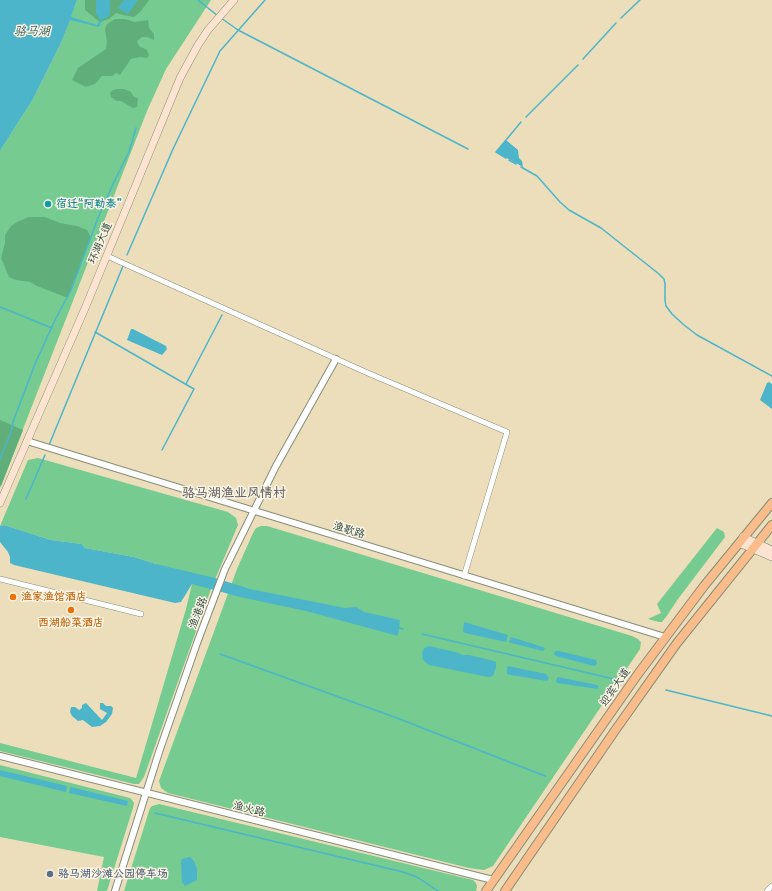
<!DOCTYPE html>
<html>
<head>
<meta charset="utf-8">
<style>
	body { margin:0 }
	canvas { display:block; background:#ecdebb }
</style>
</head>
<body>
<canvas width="772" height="891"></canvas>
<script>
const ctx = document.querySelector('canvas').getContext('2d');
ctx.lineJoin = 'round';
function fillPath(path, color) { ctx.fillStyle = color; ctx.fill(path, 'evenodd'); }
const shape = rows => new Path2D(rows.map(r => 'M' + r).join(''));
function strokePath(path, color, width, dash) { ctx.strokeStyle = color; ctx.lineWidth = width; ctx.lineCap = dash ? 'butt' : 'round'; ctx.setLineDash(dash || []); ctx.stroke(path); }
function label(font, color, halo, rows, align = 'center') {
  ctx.font = font + ' Mali,"LXGW WenKai TC",sans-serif'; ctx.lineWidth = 3; ctx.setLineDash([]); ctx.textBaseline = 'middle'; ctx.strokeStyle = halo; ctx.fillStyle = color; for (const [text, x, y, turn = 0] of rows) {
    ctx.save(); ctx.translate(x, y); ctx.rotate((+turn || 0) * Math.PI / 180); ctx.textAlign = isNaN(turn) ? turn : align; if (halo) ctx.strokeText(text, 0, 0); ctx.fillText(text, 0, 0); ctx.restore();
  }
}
fillPath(shape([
	[77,0,211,0,166,69,147,111,0,488,0,151,33,99,61,43],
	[38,458,228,512,236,518,238,525,211,589,144,777,139,784,134,784,0,751,0,743,136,778,186,609,192,584,156,564,134,557,85,548,82,544,51,540,4,525,0,526,28,460],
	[261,526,267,526,632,636,638,639,641,642,640,649,638,652,493,866,484,870,469,868,168,793,161,788,159,781,237,569,253,533,256,528],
	[717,528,724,532,725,537,678,599,666,617,662,622,659,622,648,619,661,613,657,604],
	[0,765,130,798,132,800,134,803,133,808,107,891,97,891,104,857,0,837],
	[159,804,473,880,476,883,477,887,476,891,124,891,150,808,152,806]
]), '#75cb90');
fillPath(shape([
	[85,0,149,0,141,11,134,17,123,15,116,13,109,19,100,22,85,10],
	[115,19,125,19,134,22,148,20,149,28,154,34,154,40,147,37,142,37,137,41,139,46,147,50,149,55,147,58,140,57,131,59,120,75,116,73,112,76,102,76,95,84,86,87,72,80,78,68,106,49,107,42,105,30,107,24],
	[117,89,124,89,131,92,134,97,138,98,137,107,133,108,121,101,116,101,111,97,110,93,113,90],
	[29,217,45,217,60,223,77,226,87,230,91,237,68,298,37,286,30,282,16,280,9,277,1,258,5,243,5,235,11,226,19,221],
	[0,420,23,430,1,486,0,485]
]), '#60af7a');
fillPath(shape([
	[0,0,77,0,71,17,97,25,100,20,96,13,96,0,110,0,110,12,109,16,102,20,99,27,70,20,61,43,33,99,0,151],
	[124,0,138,0,128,14,118,8],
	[506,140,518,150,519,158,522,161,523,167,496,152],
	[131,329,133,329,166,346,167,349,163,354,162,355,127,340],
	[769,382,772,384,772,409,760,400,767,383],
	[4,525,51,540,82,544,85,548,134,557,156,564,215,578,250,589,345,608,356,607,364,612,400,620,398,636,306,611,240,597,192,584,181,602,175,603,14,565,10,563,10,557,8,552,0,542,0,526],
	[464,622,508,635,506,642,465,633,463,631],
	[511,637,543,647,545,648,543,651,511,643,509,642],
	[429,646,459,653,462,655,469,655,494,661,496,662,496,667,493,676,488,677,429,665,423,660,422,654,424,648],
	[555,651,559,651,596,660,597,664,594,666,556,656,554,654],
	[508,666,546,674,549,678,547,681,511,675,507,674,507,668],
	[558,677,597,685,598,686,598,689,557,683,556,680],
	[100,703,103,703,106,706,111,706,113,708,112,714,106,722,100,726,92,727,83,720,78,721,72,716,70,712,71,707,75,707,79,710,82,708,82,705,86,703,102,720,107,713,100,709],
	[0,770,67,786,66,792,0,776],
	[70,787,128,801,127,806,69,793],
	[190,857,194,861,197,869,197,880,185,886,182,882,181,862,182,859]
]), '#4cb5ca');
strokePath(shape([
	[198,0,218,16],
	[221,18,238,30,468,149],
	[621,18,640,0],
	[583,59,616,23],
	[526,117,578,65],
	[506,158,496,152,521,122],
	[509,160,516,164],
	[521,167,537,176,560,202,569,210,601,228,659,274,664,279,665,284,665,300,666,306,672,314,684,325,697,335,772,376],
	[127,255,173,149,220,51,265,0],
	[0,307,52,328],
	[95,332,194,389,162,450],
	[186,384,222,315],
	[49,445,123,266],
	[0,459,11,432,13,422,35,364,55,320,71,290,98,218,114,182,129,152,136,128],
	[26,499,45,455],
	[399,628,403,629],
	[422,634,614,679],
	[220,654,397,718,545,776],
	[666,690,772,716],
	[155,813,403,872,417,877,438,891]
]), '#4cb5ca', 1.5);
const minor = shape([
	[107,256,370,374,507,432,464,576],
	[0,579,141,614],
	[767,891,772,886]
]);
const tertiary = shape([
	[27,441,665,637],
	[0,756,493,880],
	[115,891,159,752,197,643,225,569,276,466,336,359]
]);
const secondary = shape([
	[0,503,86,306,180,78,198,45,208,30,234,0],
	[743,537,772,550],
	[739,543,772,557]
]);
const trunk = shape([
	[486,891,638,674,704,586,772,503],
	[505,891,614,732,677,643,772,525]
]);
strokePath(minor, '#868e78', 6);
strokePath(tertiary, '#868e78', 8);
strokePath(secondary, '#868e78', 8);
strokePath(trunk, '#868e78', 10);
strokePath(minor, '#fff', 5);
strokePath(tertiary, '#fff', 6);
strokePath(secondary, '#fde4d1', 7);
strokePath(trunk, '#fabc8b', 8);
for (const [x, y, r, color] of [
	[48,204,4,"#0f9aa8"],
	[13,597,4,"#e8710a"],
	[71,610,4,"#e8710a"],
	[50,874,4,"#5c6f8a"]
]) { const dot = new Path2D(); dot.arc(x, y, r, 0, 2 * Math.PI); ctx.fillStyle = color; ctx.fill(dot); strokePath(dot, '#fcf5e5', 1.5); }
label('bold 11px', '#0d838f', '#fcf5e5', [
	["宿迁“阿勒泰”",56,204]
], 'left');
label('11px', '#1f3d34', '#fcf5e5', [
	["环湖大道",100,243,-67],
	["渔歌路",349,530,17],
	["渔港路",198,613,-69],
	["迎宾大道",615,687,-55],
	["渔火路",249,809,14]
]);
label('bold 11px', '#c56008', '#fcf5e5', [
	["渔家渔馆酒店",21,597],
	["西湖船菜酒店",71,623,"center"]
], 'left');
label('bold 11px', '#4e5e75', '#fcf5e5', [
	["骆马湖沙滩公园停车场",58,874]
], 'left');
label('italic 12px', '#2a5b5a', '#fcf5e5', [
	["骆马湖",32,31]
]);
label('bold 13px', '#676566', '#fcf5e5', [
	["骆马湖渔业风情村",234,493]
]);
</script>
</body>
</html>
